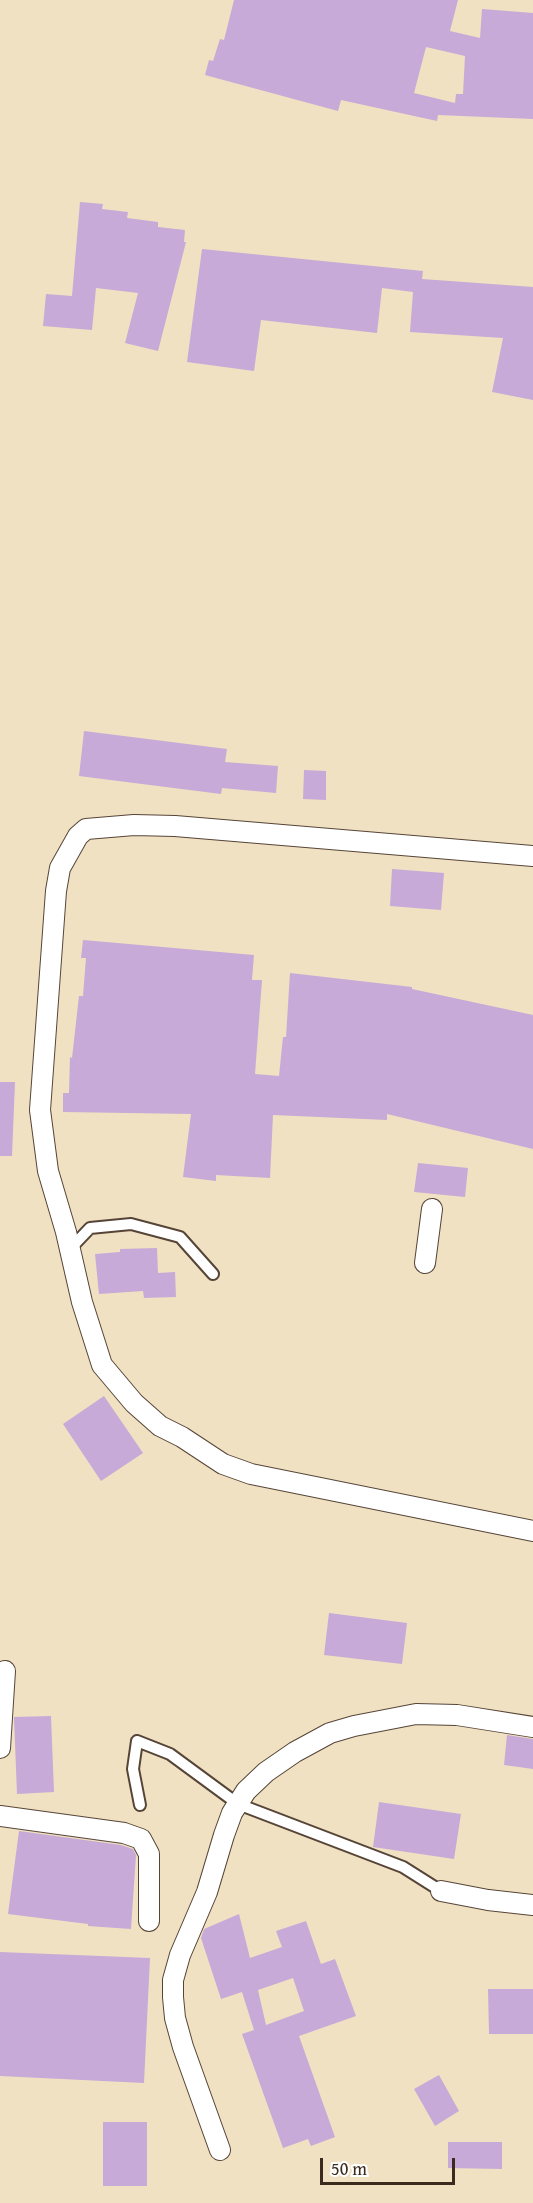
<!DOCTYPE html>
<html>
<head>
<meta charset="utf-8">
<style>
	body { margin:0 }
	#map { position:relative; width:533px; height:2203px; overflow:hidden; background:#f0e1c3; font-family:"Gentium Book Plus",serif }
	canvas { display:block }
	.scale { position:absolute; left:320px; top:2158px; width:135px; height:27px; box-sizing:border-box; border:3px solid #3b2a1e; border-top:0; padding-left:8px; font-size:18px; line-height:21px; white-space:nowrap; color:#3b2a1e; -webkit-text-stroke:4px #fff; paint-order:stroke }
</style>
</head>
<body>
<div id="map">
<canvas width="533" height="2203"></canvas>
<div class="scale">50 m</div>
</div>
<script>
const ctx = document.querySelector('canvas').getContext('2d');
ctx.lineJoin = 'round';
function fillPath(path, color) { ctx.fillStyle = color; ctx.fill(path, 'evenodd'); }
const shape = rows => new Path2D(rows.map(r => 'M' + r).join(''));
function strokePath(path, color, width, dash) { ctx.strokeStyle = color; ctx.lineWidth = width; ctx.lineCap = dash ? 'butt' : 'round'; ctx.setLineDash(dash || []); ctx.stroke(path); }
fillPath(shape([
	[234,0,458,0,450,31,480,38,482,9,533,13,533,119,438,115,437,121,341,100,338,111,205,75,209,60,213,61,220,39,224,40],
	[426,47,465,56,463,94,456,94,455,103,414,93],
	[80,202,103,204,102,209,128,212,127,218,158,222,158,227,185,230,184,242,186,242,158,351,125,343,138,293,96,288,92,330,43,326,46,294,72,296],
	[202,249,423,271,422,279,533,287,533,400,492,392,503,338,410,332,413,292,382,288,377,333,261,320,254,371,187,362],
	[84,731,227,749,225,762,278,766,276,793,222,788,221,794,79,776],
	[304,770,326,771,326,800,303,799],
	[392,869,444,873,441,910,390,906],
	[83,940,254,955,252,980,262,980,255,1074,279,1076,283,1037,286,1037,290,973,412,987,412,989,533,1015,533,1149,387,1114,387,1120,273,1115,270,1178,216,1175,216,1181,183,1177,191,1114,63,1112,63,1093,69,1093,70,1057,72,1058,79,996,83,996,86,958,81,958],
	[0,1082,15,1082,12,1156,0,1156],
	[418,1163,468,1168,465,1197,414,1192],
	[157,1248,158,1273,175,1272,176,1297,144,1298,143,1291,99,1294,95,1254,120,1252,120,1249],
	[104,1396,143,1453,101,1481,63,1424],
	[329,1613,407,1623,402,1664,324,1655],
	[51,1716,54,1792,17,1794,14,1717],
	[507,1735,533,1739,533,1769,504,1765],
	[379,1802,461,1814,454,1859,373,1847],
	[19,1831,121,1845,133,1849,136,1855,131,1929,88,1926,88,1924,8,1914],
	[239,1914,250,1958,282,1947,276,1931,306,1921,321,1964,335,1959,356,2016,299,2036,335,2137,311,2146,308,2139,283,2148,242,2034,254,2030,242,1992,221,1999,201,1938,204,1929],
	[293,1978,304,2011,266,2025,258,1990],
	[0,1952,150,1958,144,2083,0,2076],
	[488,1989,533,1989,533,2034,489,2034],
	[439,2075,459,2111,435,2126,414,2089],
	[103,2122,147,2122,147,2186,103,2186],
	[448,2142,502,2142,502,2169,448,2168]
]), '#c7aad7');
const lane = shape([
	[70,1249,90,1228,131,1224,180,1237,213,1274],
	[140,1805,133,1769,137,1741,170,1754,238,1804,403,1867,441,1891]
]);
const street = shape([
	[533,856,175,826,134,825,86,829,78,836,60,868,56,891,40,1110,48,1171,66,1232,82,1302,102,1365,134,1403,160,1426,182,1437,223,1464,251,1474,533,1531],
	[425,1263,432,1209],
	[0,1748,5,1671],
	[0,1816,124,1833,141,1839,149,1854,149,1921],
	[441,1891,488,1900,533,1905],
	[220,2150,183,2047,175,2018,173,1997,173,1980,180,1955,207,1892,224,1835,232,1813,246,1791,266,1772,295,1752,330,1733,354,1726,416,1714,457,1715,533,1727]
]);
strokePath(lane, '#564537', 14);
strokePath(street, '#564537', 22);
strokePath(lane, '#fff', 10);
strokePath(street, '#fff', 20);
</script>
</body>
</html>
